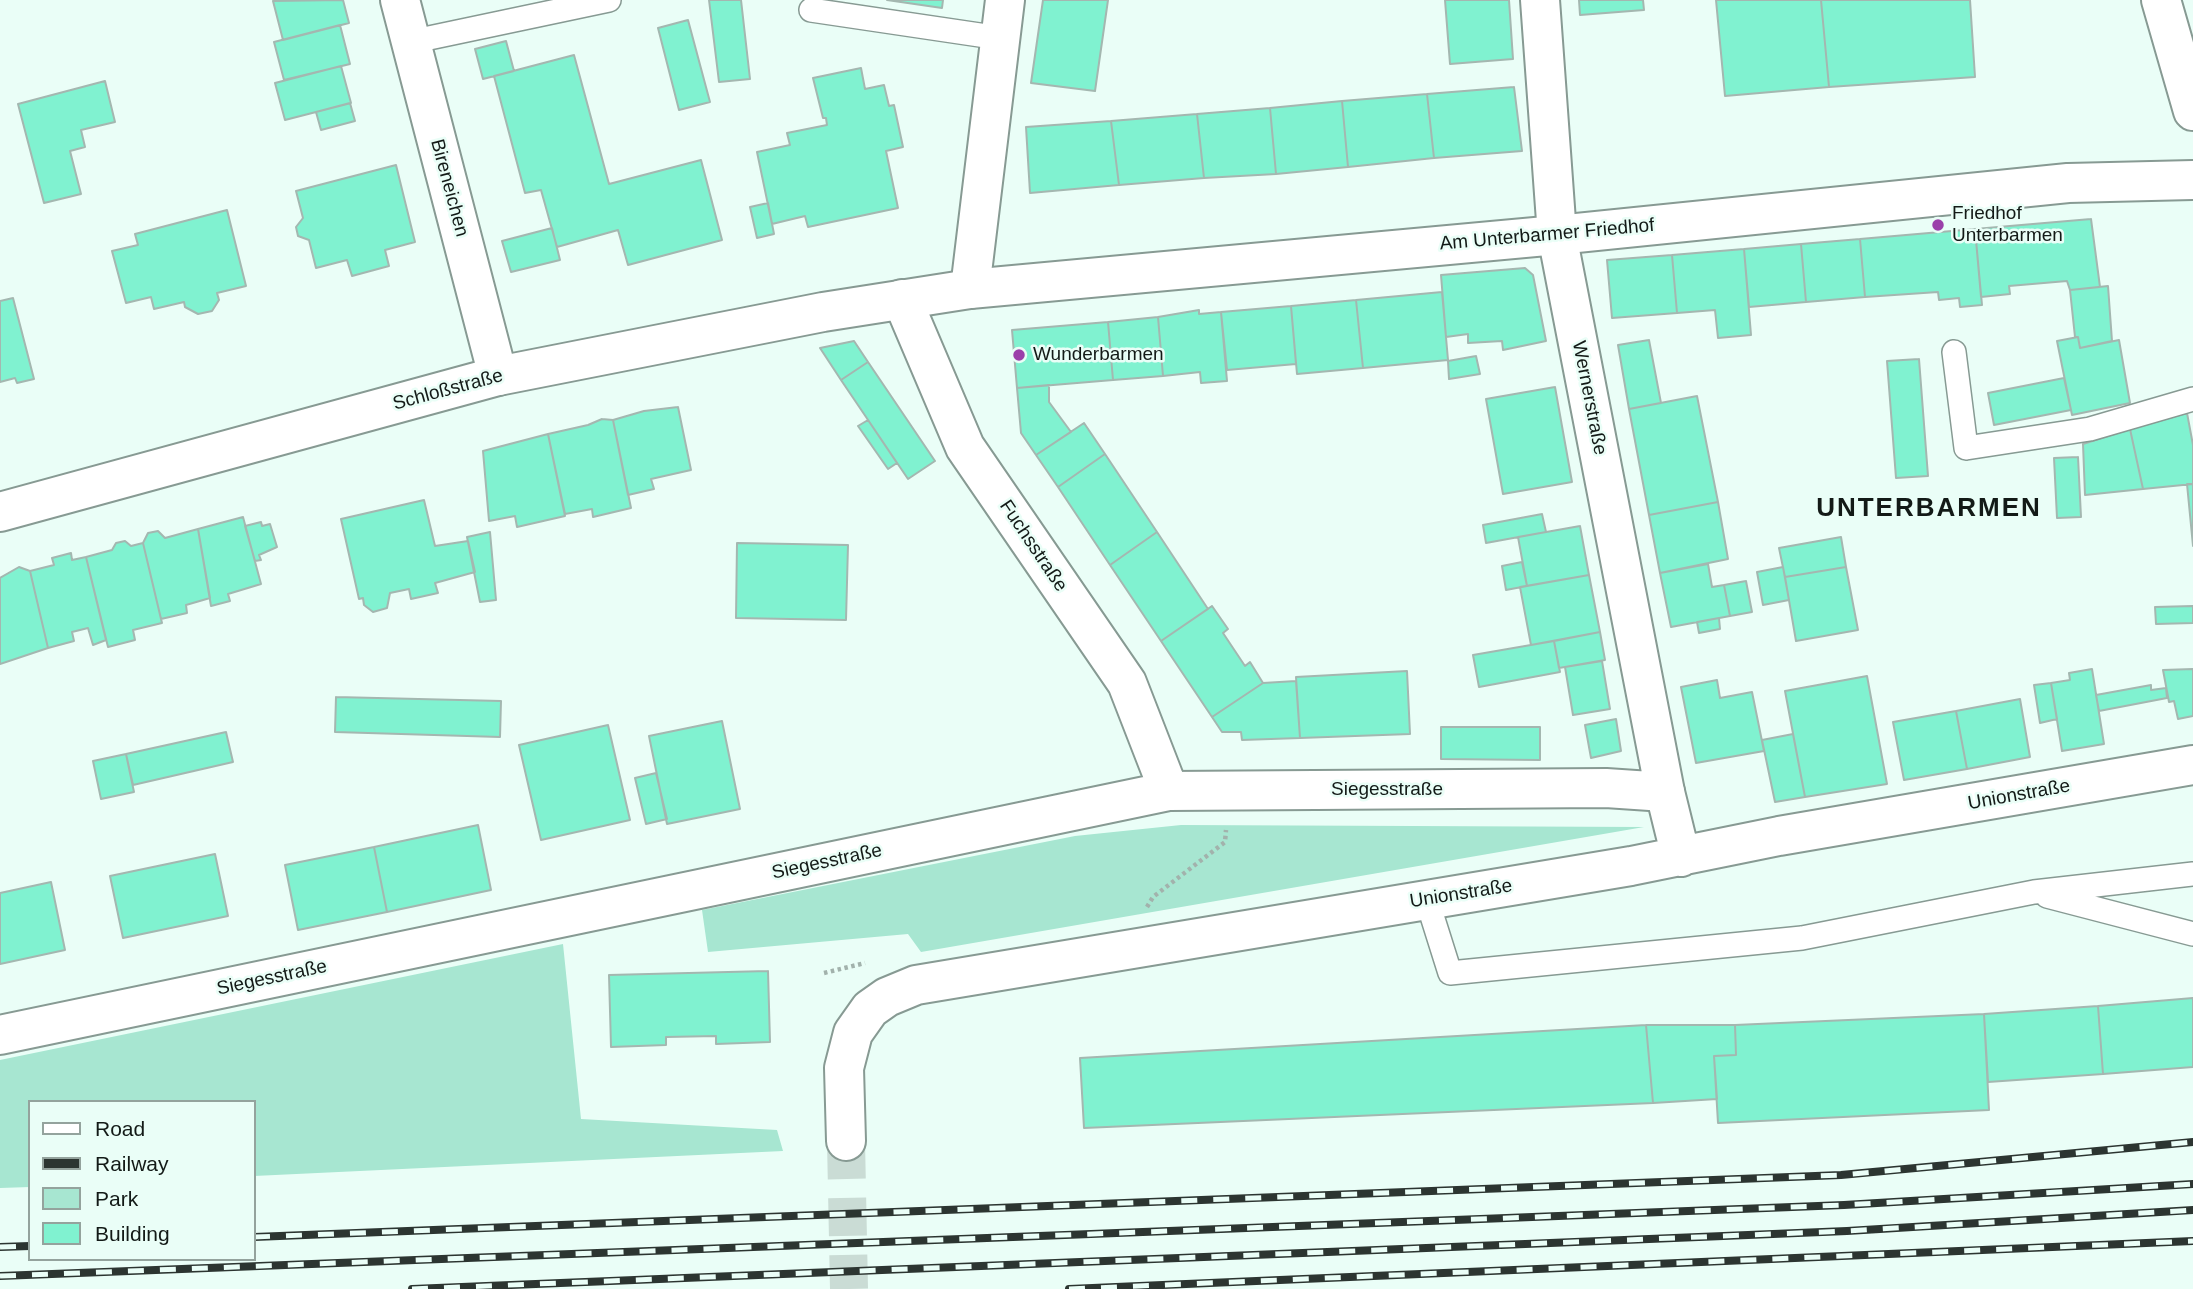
<!DOCTYPE html>
<html>
<head>
<meta charset="utf-8">
<style>
	body { margin:0 }
	#map { position:relative; width:2193px; height:1289px; overflow:hidden; background:#eafef7; font-family:Arial,sans-serif }
	canvas { display:block }
	.legend { position:absolute; left:28px; top:1100px; width:228px; height:161px; box-sizing:border-box; background:#eafef7; border:2px solid #94a39d; margin:0; padding:9px 12px; list-style:none; font-size:21px; color:#131a17 }
	.legend li { display:flex; align-items:center; gap:14px; height:35px }
	.legend b { width:35px; border:2px solid #94a39d }
</style>
</head>
<body>
<div id="map">
<canvas width="2193" height="1289"></canvas>
<ul class="legend">
<li><b style="height:9px;background:#fff"></b>Road</li>
<li><b style="height:9px;background:#2c3531"></b>Railway</li>
<li><b style="height:19px;background:#a7e6d1"></b>Park</li>
<li><b style="height:19px;background:#80f2d0"></b>Building</li>
</ul>
</div>
<script>
const ctx = document.querySelector('canvas').getContext('2d');
ctx.lineJoin = 'round';
function fillPath(path, color) { ctx.fillStyle = color; ctx.fill(path, 'evenodd'); }
const shape = rows => new Path2D(rows.map(r => 'M' + r).join(''));
function strokePath(path, color, width, dash) { ctx.strokeStyle = color; ctx.lineWidth = width; ctx.lineCap = dash ? 'butt' : 'round'; ctx.setLineDash(dash || []); ctx.stroke(path); }
function label(font, color, halo, rows, align = 'center') {
  ctx.font = font + ' Arial,sans-serif'; ctx.lineWidth = 5; ctx.setLineDash([]); ctx.textBaseline = 'middle'; ctx.strokeStyle = halo; ctx.fillStyle = color; for (const [text, x, y, turn = 0] of rows) {
    ctx.save(); ctx.translate(x, y); ctx.rotate((+turn || 0) * Math.PI / 180); ctx.textAlign = isNaN(turn) ? turn : align; if (halo) ctx.strokeText(text, 0, 0); ctx.fillText(text, 0, 0); ctx.restore();
  }
}
fillPath(shape([
	[1181,825,1644,827,921,952,908,934,708,952,702,910,1075,836],
	[563,944,581,1119,777,1130,783,1151,254,1176,254,1102,30,1102,30,1187,0,1188,0,1060]
]), '#a7e6d1');
const building = shape([
	[343,0,349,23,283,40,273,1,343,0],
	[709,0,741,0,750,79,719,82,709,0],
	[887,0,943,0,942,8,887,0],
	[1043,0,1108,0,1095,91,1031,83,1043,0],
	[1445,0,1509,0,1513,59,1450,64,1445,0],
	[1579,0,1643,0,1644,10,1580,15,1579,0],
	[1716,0,1821,0,1829,87,1725,96,1716,0],
	[1821,0,1970,0,1975,77,1829,87,1821,0],
	[688,20,710,102,679,110,658,28,688,20],
	[340,25,350,64,284,80,274,42,340,25],
	[506,41,514,71,483,79,475,49,506,41],
	[574,55,609,184,701,160,722,240,628,265,618,230,557,247,541,190,525,193,494,76,574,55],
	[341,66,351,103,285,120,275,83,341,66],
	[861,68,865,89,884,85,889,106,894,105,903,147,886,151,898,208,808,227,805,216,772,224,757,152,790,145,787,133,827,125,826,118,823,118,813,78,861,68],
	[105,81,115,122,81,130,85,147,70,151,81,194,44,203,18,104,105,81],
	[1514,87,1522,151,1434,158,1427,94,1514,87],
	[1427,94,1434,158,1348,167,1342,101,1427,94],
	[1342,101,1348,167,1276,174,1270,108,1342,101],
	[350,103,355,121,321,130,316,112,350,103],
	[1270,108,1276,174,1204,178,1197,114,1270,108],
	[1197,114,1204,178,1119,185,1111,121,1197,114],
	[1111,121,1119,185,1030,193,1026,127,1111,121],
	[396,165,415,242,385,250,389,266,352,276,347,260,316,268,309,240,298,236,296,227,303,218,296,191,396,165],
	[768,203,774,234,757,238,750,207,768,203],
	[227,210,246,286,217,293,219,300,212,311,198,314,185,307,184,302,154,309,151,297,126,303,112,251,138,245,135,234,227,210],
	[2091,219,2100,287,2070,290,2067,281,2009,286,2010,294,1981,297,1975,229,2091,219],
	[552,228,560,260,511,272,502,241,552,228],
	[1975,229,1982,305,1960,307,1959,298,1939,300,1938,292,1865,297,1860,239,1975,229],
	[1860,239,1865,297,1806,302,1801,244,1860,239],
	[1801,244,1806,302,1749,307,1744,249,1801,244],
	[1744,249,1751,335,1718,338,1715,310,1677,313,1672,255,1744,249],
	[1672,255,1677,313,1612,318,1607,260,1672,255],
	[1525,268,1533,275,1546,341,1503,350,1502,341,1468,343,1468,334,1446,337,1441,275,1525,268],
	[2108,286,2112,341,2080,348,2078,337,2075,337,2070,290,2108,286],
	[1442,292,1448,360,1363,368,1356,300,1442,292],
	[13,298,34,379,17,383,15,378,0,382,0,301,13,298],
	[1356,300,1363,368,1297,374,1291,306,1356,300],
	[1291,306,1296,364,1227,370,1221,312,1291,306],
	[1199,310,1199,314,1221,312,1227,381,1201,383,1200,372,1163,376,1158,317,1199,310],
	[1158,317,1163,376,1113,380,1108,322,1158,317],
	[1108,322,1113,380,1017,388,1012,330,1108,322],
	[2078,337,2080,348,2119,340,2130,403,2072,415,2057,341,2078,337],
	[1649,340,1661,403,1629,409,1618,345,1649,340],
	[854,341,868,362,841,380,820,348,854,341],
	[1476,356,1480,374,1449,379,1448,361,1476,356],
	[1919,359,1928,476,1896,478,1887,361,1919,359],
	[868,362,935,461,908,479,841,380,868,362],
	[2064,378,2071,410,1994,425,1988,393,2064,378],
	[1049,385,1049,402,1071,432,1036,455,1021,433,1017,388,1049,385],
	[1555,387,1572,482,1503,494,1486,399,1555,387],
	[1697,396,1718,502,1649,515,1629,409,1697,396],
	[678,407,691,470,651,479,654,489,628,495,613,420,644,411,678,407],
	[2187,413,2193,445,2193,484,2143,489,2130,429,2187,413],
	[602,419,613,420,631,508,593,517,592,509,565,514,548,434,588,425,602,419],
	[868,420,897,463,888,469,858,426,868,420],
	[1084,423,1105,454,1058,487,1036,455,1084,423],
	[2130,429,2143,489,2085,495,2083,444,2130,429],
	[548,434,565,516,517,527,515,516,489,521,483,451,548,434],
	[1105,454,1157,532,1110,565,1058,487,1105,454],
	[2078,457,2081,517,2057,518,2054,458,2078,457],
	[2187,484,2193,484,2193,546,2187,484],
	[424,500,435,546,468,541,475,572,435,583,438,593,411,599,409,589,390,593,387,608,373,612,364,605,363,598,359,599,341,519,424,500],
	[1718,502,1728,559,1660,573,1649,515,1718,502],
	[1542,514,1546,532,1486,543,1483,525,1542,514],
	[243,517,261,584,228,594,230,601,211,606,198,529,243,517],
	[261,522,262,526,270,524,277,547,259,555,261,560,255,561,245,526,261,522],
	[1580,526,1589,575,1527,586,1518,537,1580,526],
	[198,529,210,598,186,605,187,613,161,619,143,543,148,533,158,531,165,538,198,529],
	[490,532,496,600,480,602,467,537,490,532],
	[1157,532,1208,609,1161,641,1110,565,1157,532],
	[1841,537,1846,567,1785,577,1779,548,1841,537],
	[125,541,131,546,143,543,162,623,133,630,135,640,108,647,86,557,112,550,116,543,125,541],
	[737,543,848,545,846,620,736,618,737,543],
	[71,553,72,560,86,557,106,640,93,645,88,628,72,632,74,641,48,648,30,571,54,565,52,558,71,553],
	[1522,562,1527,586,1506,590,1502,566,1522,562],
	[1708,564,1712,587,1724,585,1730,616,1671,627,1660,573,1708,564],
	[19,567,30,571,48,648,0,664,0,578,19,567],
	[1783,567,1789,600,1763,605,1757,572,1783,567],
	[1846,567,1858,630,1796,641,1785,577,1846,567],
	[1589,575,1600,632,1531,645,1520,587,1589,575],
	[1746,581,1752,612,1730,616,1724,585,1746,581],
	[1212,606,1228,629,1223,633,1245,666,1250,662,1263,683,1212,717,1161,641,1212,606],
	[2193,606,2193,623,2156,624,2155,607,2193,606],
	[1719,618,1720,629,1699,633,1697,622,1719,618],
	[1600,632,1605,660,1559,668,1554,641,1600,632],
	[1554,641,1560,672,1479,687,1473,655,1554,641],
	[1602,661,1610,709,1573,715,1565,667,1602,661],
	[2092,669,2104,744,2062,751,2051,683,2070,680,2069,673,2092,669],
	[2193,669,2193,716,2178,719,2174,701,2169,702,2163,670,2193,669],
	[1407,671,1410,734,1300,738,1296,677,1407,671],
	[1867,676,1887,784,1805,797,1785,691,1867,676],
	[1717,680,1720,698,1752,692,1764,751,1696,763,1681,687,1717,680],
	[1296,681,1300,738,1242,740,1241,732,1222,732,1212,717,1263,683,1296,681],
	[2051,683,2057,719,2040,723,2034,685,2051,683],
	[2151,685,2151,690,2166,688,2167,698,2099,711,2096,695,2151,685],
	[336,697,501,701,500,737,335,732,336,697],
	[2020,699,2030,757,1967,769,1956,711,2020,699],
	[1956,711,1967,769,1904,780,1893,722,1956,711],
	[1616,719,1621,751,1591,758,1585,725,1616,719],
	[722,721,740,809,667,824,649,736,722,721],
	[608,725,630,820,541,840,519,745,608,725],
	[1441,727,1540,727,1540,760,1441,759,1441,727],
	[226,732,233,762,133,785,126,754,226,732],
	[1793,734,1805,797,1775,802,1762,740,1793,734],
	[126,754,134,792,101,799,93,761,126,754],
	[656,773,667,819,646,824,635,778,656,773],
	[478,825,491,890,387,912,374,847,478,825],
	[374,847,387,912,298,930,285,865,374,847],
	[215,854,228,916,123,938,110,876,215,854],
	[51,882,65,950,0,964,0,893,51,882],
	[768,971,770,1042,716,1044,716,1036,666,1037,666,1045,611,1047,609,975,768,971],
	[2193,998,2193,1067,2103,1074,2098,1006,2193,998],
	[2098,1006,2103,1074,1988,1082,1984,1014,2098,1006],
	[1984,1014,1989,1110,1718,1123,1714,1056,1736,1055,1735,1025,1984,1014],
	[1646,1025,1735,1025,1736,1055,1714,1056,1717,1099,1653,1103,1646,1025],
	[1646,1025,1653,1103,1084,1128,1080,1058,1646,1025]
]);
fillPath(building, '#80f2d0');
strokePath(building, '#a4b7b0', 2);
strokePath(shape([
	[846,1141,849,1289]
]), '#cadcd5', 38, [38, 19]);
const service = shape([
	[811,10,1000,38],
	[410,42,609,0],
	[1954,352,1966,448,2090,429,2193,399],
	[2047,896,2193,934],
	[1427,900,1450,973,1802,938,2034,892,2193,874]
]);
const minor = shape([
	[400,0,498,376],
	[970,289,1005,0],
	[902,299,965,447,1127,683,1169,791],
	[0,1035,1169,791,1606,788,1665,792,1557,235,1540,0]
]);
const tertiary = shape([
	[2161,0,2193,111],
	[0,512,498,376,823,312,970,289,1557,235,2068,183,2193,180],
	[1665,792,1681,857],
	[846,1141,844,1068,853,1033,870,1009,887,997,916,985,1631,866,1779,836,2193,765]
]);
strokePath(service, '#879a93', 26);
strokePath(minor, '#879a93', 42);
strokePath(tertiary, '#879a93', 42);
strokePath(shape([
	[1147,907,1153,897,1225,842,1226,830],
	[824,973,865,963]
]), '#a2b2ac', 4.5, [3.5, 3.5]);
strokePath(service, '#fff', 23);
strokePath(minor, '#fff', 38);
strokePath(tertiary, '#fff', 38);
const rail = shape([
	[254,1237,1841,1175,2193,1142],
	[0,1247,30,1246],
	[0,1276,1844,1205,2193,1184],
	[412,1289,1847,1231,2193,1210],
	[1069,1289,2193,1241]
]);
strokePath(rail, '#2c3531', 8);
strokePath(rail, '#eafef7', 5, [16]);
for (const [x, y, r, color] of [
	[1938,225,7,"#9b40aa"],
	[1019,355,7,"#9b40aa"]
]) { const dot = new Path2D(); dot.arc(x, y, r, 0, 2 * Math.PI); ctx.fillStyle = color; ctx.fill(dot); strokePath(dot, '#eafef7', 2.5); }
label('19px', '#131a17', '#eafef7', [
	["Bireneichen",449,188,75],
	["Am Unterbarmer Friedhof",1547,235,-5],
	["Schloßstraße",448,390,-15],
	["Wernerstraße",1589,398,79],
	["Fuchsstraße",1033,546,56],
	["Siegesstraße",1387,790],
	["Unionstraße",2019,795,-10],
	["Siegesstraße",827,862,-12],
	["Unionstraße",1461,894,-9],
	["Siegesstraße",272,978,-12]
]);
label('19px', '#131a17', '#eafef7', [
	["Friedhof",1952,214],
	["Unterbarmen",1952,236],
	["Wunderbarmen",1033,355]
], 'left');
ctx.letterSpacing = '2px';
label('bold 26px', '#131a17', '#eafef7', [
	["UNTERBARMEN",1929,509]
]);
ctx.letterSpacing = '0px';
</script>
</body>
</html>
